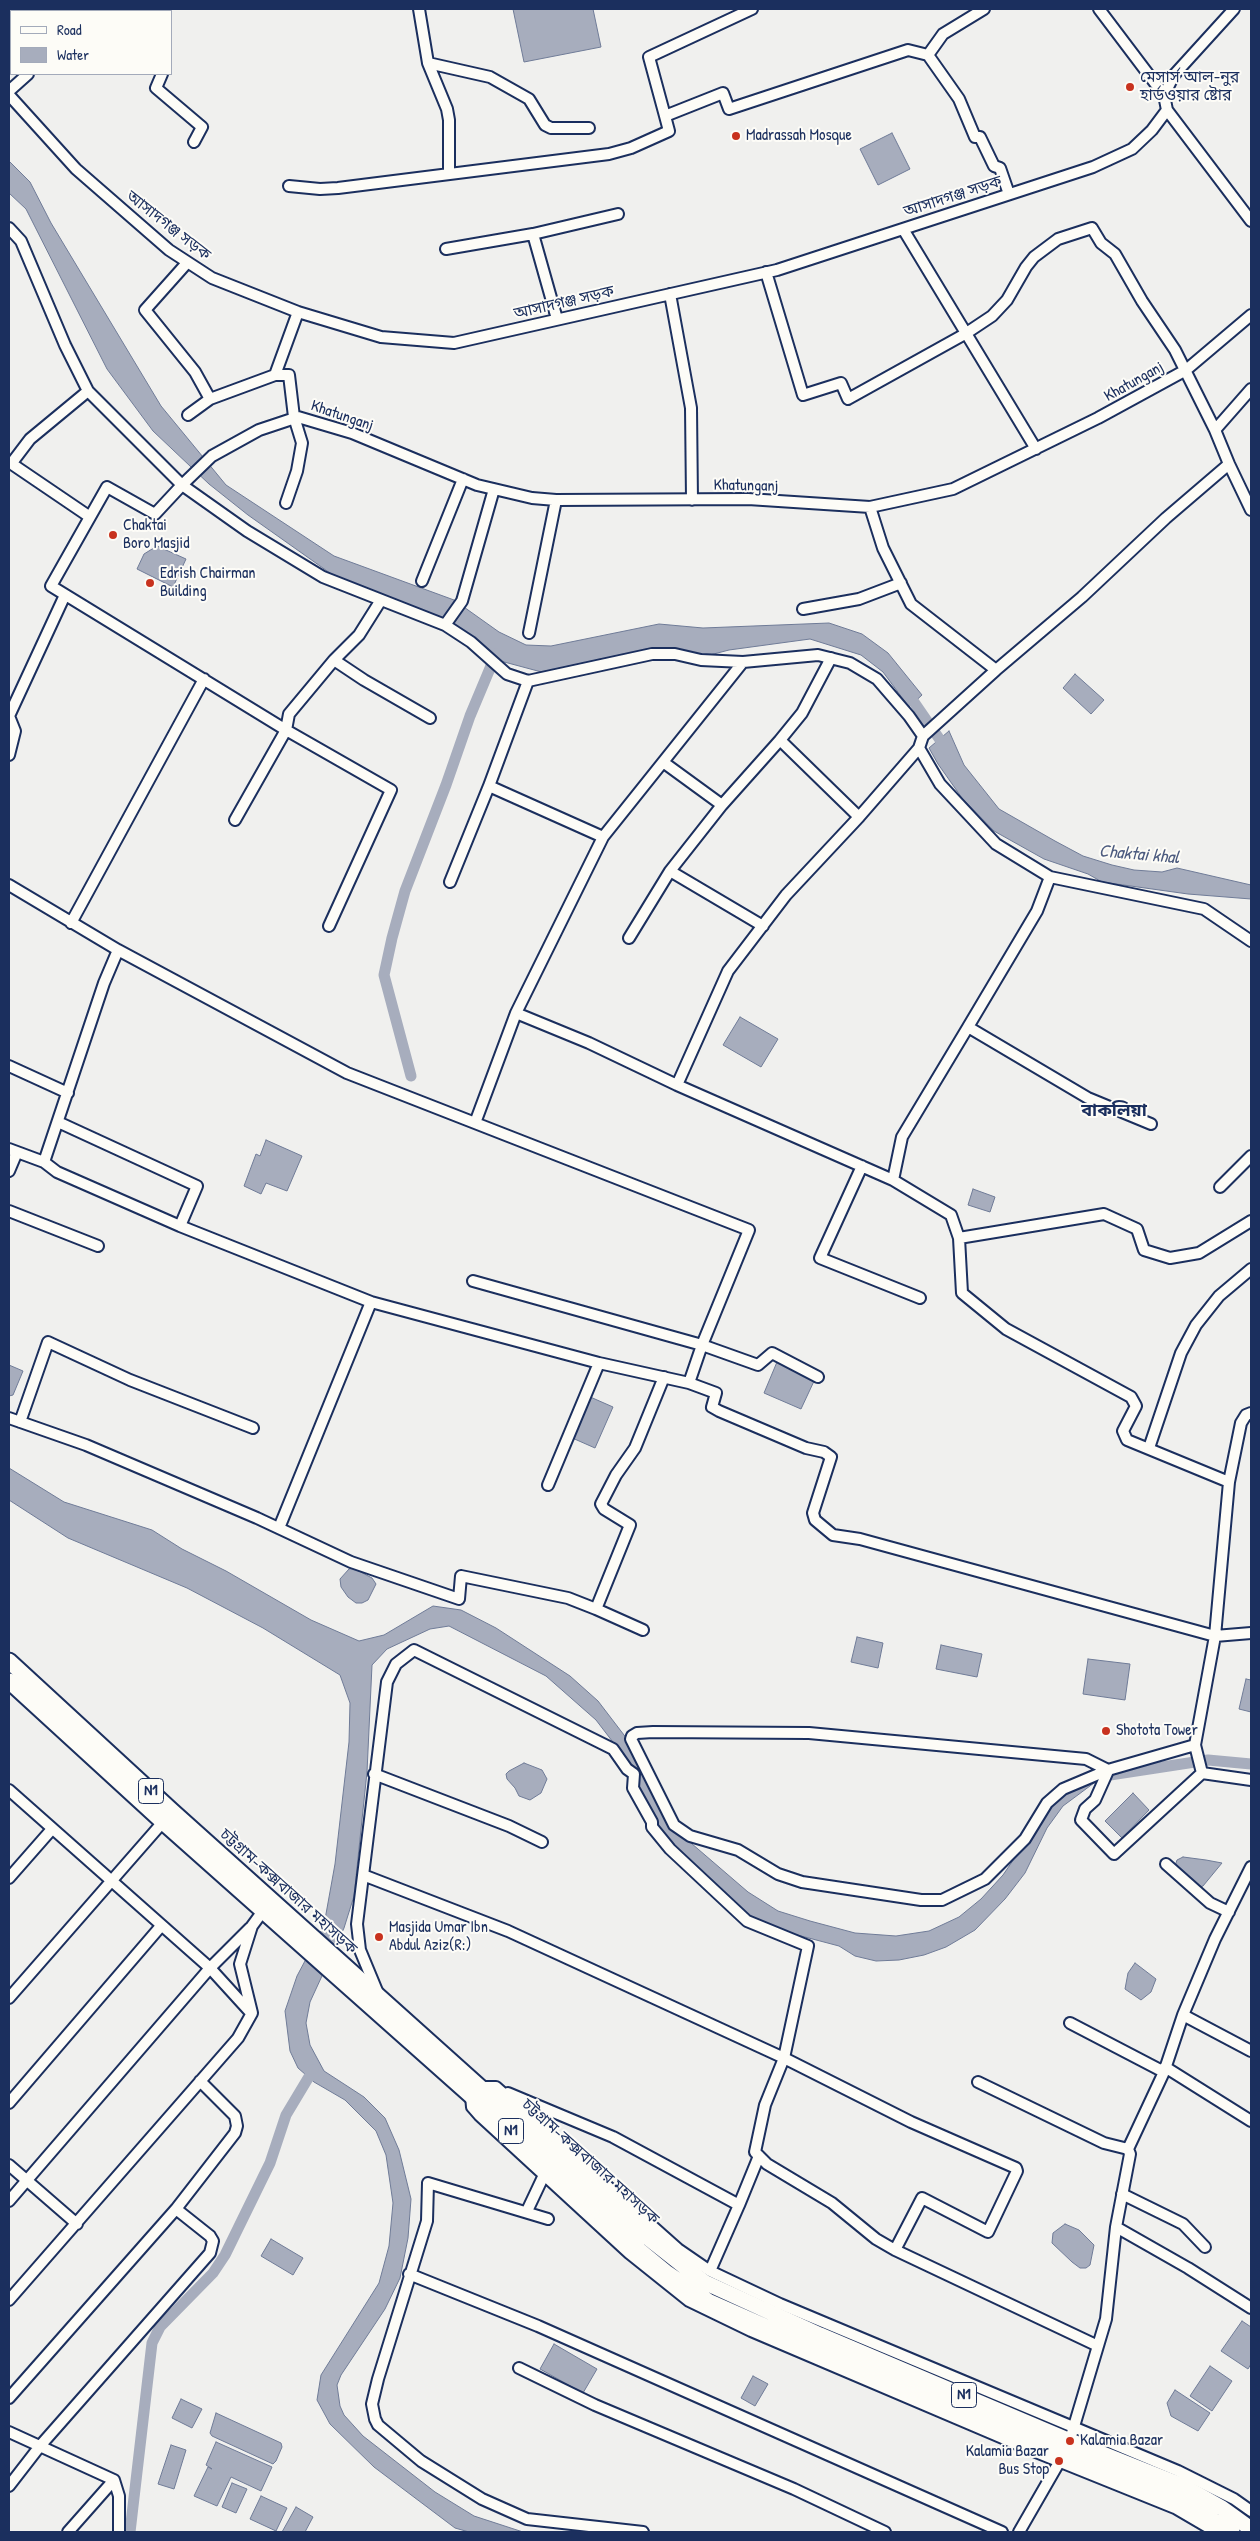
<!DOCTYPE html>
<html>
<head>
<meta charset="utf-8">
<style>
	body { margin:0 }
	#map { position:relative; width:1260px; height:2541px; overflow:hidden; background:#f0f0ee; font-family:"Patrick Hand",sans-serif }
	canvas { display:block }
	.frame { position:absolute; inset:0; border:10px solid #1b2f5e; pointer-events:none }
	.legend { position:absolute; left:10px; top:10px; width:162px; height:65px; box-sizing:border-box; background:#fdfcf7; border:1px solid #a3aaba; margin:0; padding:6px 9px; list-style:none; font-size:15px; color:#1b2f5e }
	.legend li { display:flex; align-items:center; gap:10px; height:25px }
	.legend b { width:25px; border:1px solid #a3aaba }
</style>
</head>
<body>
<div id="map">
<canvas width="1260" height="2541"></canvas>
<div class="frame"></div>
<ul class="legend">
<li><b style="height:6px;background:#fdfcf7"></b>Road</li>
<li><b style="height:14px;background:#a7adbd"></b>Water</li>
</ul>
</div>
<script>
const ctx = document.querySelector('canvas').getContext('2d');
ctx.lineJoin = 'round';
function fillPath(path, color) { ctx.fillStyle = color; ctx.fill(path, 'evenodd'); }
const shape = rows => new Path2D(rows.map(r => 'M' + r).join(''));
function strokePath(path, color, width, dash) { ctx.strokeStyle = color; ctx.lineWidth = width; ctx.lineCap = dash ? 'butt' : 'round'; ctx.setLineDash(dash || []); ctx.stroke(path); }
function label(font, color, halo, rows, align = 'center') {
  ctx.font = font + ' "Patrick Hand","Noto Sans Bengali",sans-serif'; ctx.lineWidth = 4; ctx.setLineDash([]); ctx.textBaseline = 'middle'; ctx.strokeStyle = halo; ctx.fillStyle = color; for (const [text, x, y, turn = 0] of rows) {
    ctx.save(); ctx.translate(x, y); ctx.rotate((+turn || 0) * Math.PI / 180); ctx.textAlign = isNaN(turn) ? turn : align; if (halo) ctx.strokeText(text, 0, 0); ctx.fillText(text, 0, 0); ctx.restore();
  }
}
const water = shape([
	[513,9,593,9,601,47,524,62,513,9],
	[892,133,910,169,878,185,860,149,892,133],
	[9,161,30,182,51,223,161,406,226,485,334,556,454,600,499,632,526,645,551,646,659,624,703,628,829,623,862,634,888,653,922,695,909,707,883,672,861,655,810,639,729,650,706,656,667,649,549,674,493,659,486,647,453,624,337,578,248,515,209,484,153,431,107,369,26,209,9,193,9,161],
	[157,546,186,559,173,587,137,569,144,554,157,546],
	[1075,674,1104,700,1091,714,1063,688,1075,674],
	[949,731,964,765,999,809,1055,841,1083,856,1112,865,1134,870,1162,872,1177,868,1251,885,1251,899,1188,894,1102,882,1088,874,1044,859,994,831,962,798,938,764,929,748,949,731],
	[740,1017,778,1039,761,1067,723,1045,740,1017],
	[266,1140,302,1156,287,1191,266,1183,261,1194,244,1186,256,1154,260,1156,266,1140],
	[973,1189,995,1197,990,1212,968,1205,973,1189],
	[777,1362,815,1379,801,1409,764,1393,777,1362],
	[9,1365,23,1371,13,1395,9,1396,9,1365],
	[588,1396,613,1407,595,1448,570,1437,588,1396],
	[9,1468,64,1502,152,1530,182,1549,226,1571,311,1620,359,1641,384,1635,433,1606,461,1610,496,1628,570,1676,598,1701,637,1752,684,1837,748,1892,778,1911,810,1921,855,1933,896,1936,929,1931,959,1917,981,1899,1003,1875,1051,1805,1061,1796,1095,1779,1098,1780,1063,1806,1047,1828,1025,1873,1005,1899,975,1930,946,1947,924,1955,899,1960,876,1961,855,1956,839,1946,786,1932,751,1916,738,1906,661,1835,619,1750,596,1720,546,1676,449,1626,430,1629,387,1649,372,1665,367,1772,354,1896,344,1928,310,2002,306,2023,310,2045,324,2071,364,2097,385,2118,399,2150,411,2199,408,2238,400,2278,385,2309,341,2375,337,2385,340,2406,344,2415,363,2436,435,2492,474,2516,523,2532,469,2532,455,2528,374,2467,330,2424,317,2400,321,2375,379,2283,389,2246,393,2203,386,2155,376,2131,345,2100,314,2082,298,2068,290,2051,285,2011,297,1976,324,1925,335,1864,349,1742,350,1703,340,1675,263,1628,187,1588,68,1538,9,1500,9,1468],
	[353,1568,372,1578,376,1584,368,1600,362,1603,356,1603,348,1597,341,1587,340,1579,349,1569,353,1568],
	[857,1637,883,1643,878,1668,851,1662,857,1637],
	[941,1645,982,1654,977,1677,936,1669,941,1645],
	[1088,1659,1130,1664,1125,1700,1083,1694,1088,1659],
	[1246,1679,1251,1680,1251,1712,1239,1709,1246,1679],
	[524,1763,542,1770,547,1779,541,1793,530,1800,519,1796,515,1788,507,1779,506,1774,509,1771,524,1763],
	[1133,1793,1149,1810,1122,1838,1105,1821,1133,1793],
	[1183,1857,1206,1860,1222,1863,1203,1886,1198,1888,1175,1866,1177,1860,1183,1857],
	[1135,1963,1156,1979,1151,1992,1141,2000,1125,1989,1128,1973,1135,1963],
	[1065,2224,1079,2230,1094,2245,1090,2265,1086,2268,1080,2268,1072,2262,1052,2243,1053,2233,1065,2224],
	[271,2239,303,2258,293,2275,261,2256,271,2239],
	[1242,2321,1251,2327,1251,2364,1248,2369,1221,2351,1242,2321],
	[554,2344,597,2369,583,2393,540,2369,554,2344],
	[1210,2366,1232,2381,1212,2411,1190,2396,1210,2366],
	[753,2376,768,2384,755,2406,741,2398,753,2376],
	[1175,2390,1210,2413,1198,2431,1171,2416,1167,2403,1175,2390],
	[181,2399,202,2409,192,2428,172,2418,181,2399],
	[216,2413,281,2443,282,2447,276,2461,273,2464,212,2436,210,2433,216,2413],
	[216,2442,272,2467,261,2491,231,2477,217,2506,194,2496,208,2467,212,2469,206,2465,216,2442],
	[171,2445,186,2450,174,2489,158,2484,171,2445],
	[232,2483,247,2489,236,2513,222,2507,232,2483],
	[261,2496,287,2508,276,2531,250,2519,261,2496],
	[296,2507,313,2517,305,2532,282,2532,296,2507]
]);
fillPath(water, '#a7adbd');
strokePath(water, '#6f7b97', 1);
strokePath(shape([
	[914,702,947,750],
	[411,1076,384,975,392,938,405,891,446,785,470,716,496,654],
	[1110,1775,1208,1760,1251,1764],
	[130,2532,152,2343,160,2327,213,2273,225,2255,270,2163,286,2115,313,2070]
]), '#a7adbd', 11);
const minor = shape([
	[147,9,147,11],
	[419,9,428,63,447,109,449,120,449,173],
	[1099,9,1164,95,1167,110,1251,221],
	[16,11,19,9],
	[135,11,140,9],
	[928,55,943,34,984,9],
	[428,63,490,77,529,99,545,125,551,128,589,128],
	[162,74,156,88,202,127,194,142],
	[9,91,28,74],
	[9,95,76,169,169,250,212,278,298,312,381,337,454,343,777,270,1093,167,1132,149,1152,130,1167,110],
	[1164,95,1174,75,1234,9],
	[665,116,649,57,752,9],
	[289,186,320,189,338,188,609,154,631,148,669,131,665,116,723,93,729,109,908,50,928,55,959,99,975,137,980,137,994,166,1000,168,1009,194],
	[9,228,21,241,65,345,88,391,182,485,155,514,107,487,90,517],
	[903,229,1036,449],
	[533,234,557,319],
	[446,249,533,234,618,214],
	[186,264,145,310,195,372,210,399],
	[766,272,803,395,841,383,848,399,965,334,992,316,1007,300,1026,267,1034,257,1058,239,1092,228,1101,243,1115,254,1142,301,1175,350,1215,430,1229,464,1251,510],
	[670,294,691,408,692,500],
	[275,375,298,312],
	[188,415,210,399,275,375,289,375,294,417,302,443,297,471,286,503],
	[1215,430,1251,389],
	[9,462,90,517,51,586,286,730,391,790,329,926],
	[11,464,30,439,88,391],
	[870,507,883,548,911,604,996,670],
	[422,581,463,479],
	[803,609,859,599,901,583],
	[445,625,462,601,494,489],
	[529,633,556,500],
	[334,660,359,635,381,600],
	[923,736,909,716,877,679,850,663,818,655,743,662,701,660,675,654,652,654,528,681,507,674,471,642,445,625,323,577,247,531,182,485,212,456,259,430,298,417,352,433,477,485,532,498,556,500,748,499,870,507,953,489,1098,418,1186,370,1251,315],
	[780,740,802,713,831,658],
	[919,748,940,784,996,844,1050,877],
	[9,755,15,731,9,716,65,595],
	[663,762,722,805],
	[489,786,528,681],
	[235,820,286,730,289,714,334,660,364,680,430,718],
	[670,871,763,926],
	[450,882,489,786,603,837],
	[9,885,118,950,347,1073,749,1230,702,1345,689,1383],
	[71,923,204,679],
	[629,938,670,871,722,805,780,740,859,817],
	[516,1013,589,1043,677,1085,893,1180],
	[968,1027,1037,911,1050,877,1204,909,1251,941],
	[9,1066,68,1093],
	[677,1085,728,971,786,895,859,817,919,748,923,736,996,670,1082,597,1166,518,1229,464],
	[58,1122,197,1186,180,1226],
	[475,1123,516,1013,603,837,743,662],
	[1151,1124,1088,1098,968,1027,902,1137,893,1180,951,1215,959,1238,1104,1214,1137,1229,1144,1250,1170,1258,1199,1253,1251,1221],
	[9,1149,44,1162,57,1172,180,1226,371,1302,599,1363,689,1383,716,1393,712,1407,719,1411,806,1448,824,1452,831,1457,813,1513,815,1520,833,1535,860,1539,1215,1636,1251,1633],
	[44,1162,104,983,118,950],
	[862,1166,820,1258,920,1298],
	[9,1171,17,1152],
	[1220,1187,1251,1156],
	[9,1211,98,1246],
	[959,1238,962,1293,1006,1329,1131,1397,1136,1406,1123,1431,1127,1440,1229,1482,1215,1636,1195,1745,1202,1773],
	[473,1281,702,1345,758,1365,772,1353,818,1377],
	[9,1418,86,1445,257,1518,351,1562,459,1599,461,1576,568,1598,596,1609,630,1525,604,1509,601,1504,616,1475,635,1448,664,1377],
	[20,1422,48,1342,130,1380,253,1428],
	[1149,1448,1181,1353,1196,1325,1219,1296,1251,1269],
	[1229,1482,1241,1423,1246,1415,1251,1413],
	[548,1485,599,1363],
	[279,1528,371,1302],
	[596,1609,643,1630],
	[1195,1745,1108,1770,1063,1789,1047,1803,1025,1839,985,1879,942,1900,921,1900,802,1882,778,1874,738,1850,690,1836,674,1825,631,1739,632,1736,637,1733,653,1732,809,1733,1086,1759,1108,1770,1108,1771,1095,1800,1085,1809,1081,1820,1114,1854,1202,1773],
	[1202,1773,1251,1780],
	[374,1774,509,1826,542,1842],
	[9,1790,210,1968,251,2013],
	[1166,1864,1210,1903,1229,1912],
	[363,1875,508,1931,784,2058,911,2122,1016,2168,1017,2171,988,2232,922,2198,895,2250,876,2239,832,2203,767,2164,755,2152,765,2105,784,2058,808,1946,747,1921,670,1849,652,1827,652,1822,633,1788,634,1774,627,1769,613,1749,414,1650,396,1664,387,1682,357,1924,360,1950,377,1991],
	[9,1878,52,1829],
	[9,1998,163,1822],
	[1183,2015,1251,2051],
	[1070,2023,1164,2072],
	[1165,2067,1251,2121],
	[978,2082,1104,2143,1128,2149],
	[508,2093,613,2137,739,2205,759,2156],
	[9,2103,161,1926],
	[9,2165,77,2224],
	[1122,2194,1183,2224,1205,2247],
	[9,2201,210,1968,250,1928],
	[527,2211,544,2175],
	[548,2219,428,2183,427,2221,378,2379,372,2404,375,2419,378,2425,421,2461,482,2499,527,2519,643,2532],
	[1116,2227,1188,2268,1251,2308],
	[895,2250,1098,2346],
	[710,2271,739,2205],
	[409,2274,538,2326,1002,2532],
	[9,2300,238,2038,252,2013,240,1964,252,1926,263,1911],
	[519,2368,595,2405,794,2489,885,2532],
	[9,2398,176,2209,235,2133,237,2126,235,2116,200,2081],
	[9,2432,114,2480,119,2496,119,2532],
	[1072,2433,1106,2319,1116,2227,1130,2154,1128,2149,1164,2072,1183,2015,1215,1939,1251,1867],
	[9,2486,40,2446,210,2253,213,2241,210,2236,176,2209],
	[68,2532,114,2480],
	[1019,2532,1061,2459],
	[1216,2532,1175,2508,1031,2450,751,2331,689,2301,629,2253,479,2115,472,2107,471,2096,479,2087,496,2087,678,2249,710,2271,780,2304,1178,2471,1234,2499,1251,2511]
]);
const highway = shape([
	[9,1661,172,1811,647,2237,704,2282,820,2335,1070,2441,1183,2486,1222,2508,1251,2529],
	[9,1681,163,1822,549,2165,639,2250,667,2273,708,2301,812,2347,942,2403,1177,2498,1232,2532]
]);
strokePath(minor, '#1b2f5e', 14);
strokePath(highway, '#1b2f5e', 19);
strokePath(minor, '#fdfcf7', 10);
strokePath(highway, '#fdfcf7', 15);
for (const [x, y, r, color] of [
	[1130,87,5,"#c8321e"],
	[736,136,5,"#c8321e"],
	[113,535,5,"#c8321e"],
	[150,583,5,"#c8321e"],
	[1106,1731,5,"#c8321e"],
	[379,1937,5,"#c8321e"],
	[1070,2441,5,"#c8321e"],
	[1059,2461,5,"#c8321e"]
]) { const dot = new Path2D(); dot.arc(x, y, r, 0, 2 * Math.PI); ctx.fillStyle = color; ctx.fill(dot); strokePath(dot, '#fdfcf7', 2); }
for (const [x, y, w] of [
	[151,1791,25],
	[511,2131,25],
	[964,2395,25]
]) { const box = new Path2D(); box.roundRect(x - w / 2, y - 12.5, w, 25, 4); ctx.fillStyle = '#fdfcf7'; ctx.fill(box); strokePath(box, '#1b2f5e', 1); }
label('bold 15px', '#1b2f5e', null, [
	["N1",151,1791],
	["N1",511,2131],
	["N1",964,2395]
]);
label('16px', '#1b2f5e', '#fdfcf7', [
	["মেসার্স আল-নুর",1140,78],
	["হার্ডওয়ার ষ্টোর",1140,96],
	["Madrassah Mosque",746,136],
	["Chaktai",123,526],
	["Boro Masjid",123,544],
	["Edrish Chairman",160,574],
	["Building",160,592],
	["Shotota Tower",1116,1731],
	["Masjida Umar Ibn",389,1928],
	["Abdul Aziz(R:)",389,1946],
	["Kalamia Bazar",1080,2441],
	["Kalamia Bazar",1049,2452,"right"],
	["Bus Stop",1049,2470,"right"]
], 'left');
label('16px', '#1b2f5e', '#fdfcf7', [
	["আসাদগঞ্জ সড়ক",953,197,-18],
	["আসাদগঞ্জ সড়ক",168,226,38],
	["আসাদগঞ্জ সড়ক",564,303,-13],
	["Khatunganj",1134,382,-29],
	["Khatunganj",342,416,19],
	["Khatunganj",746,486,1],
	["চট্টগ্রাম-কক্সবাজার মহাসড়ক",288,1892,42],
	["চট্টগ্রাম-কক্সবাজার মহাসড়ক",590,2162,42]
]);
label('italic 18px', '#4c5b7f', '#fdfcf7', [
	["Chaktai khal",1139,855,5]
]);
label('bold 18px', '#1b2f5e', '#fdfcf7', [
	["বাকলিয়া",1114,1111]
]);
</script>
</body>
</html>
